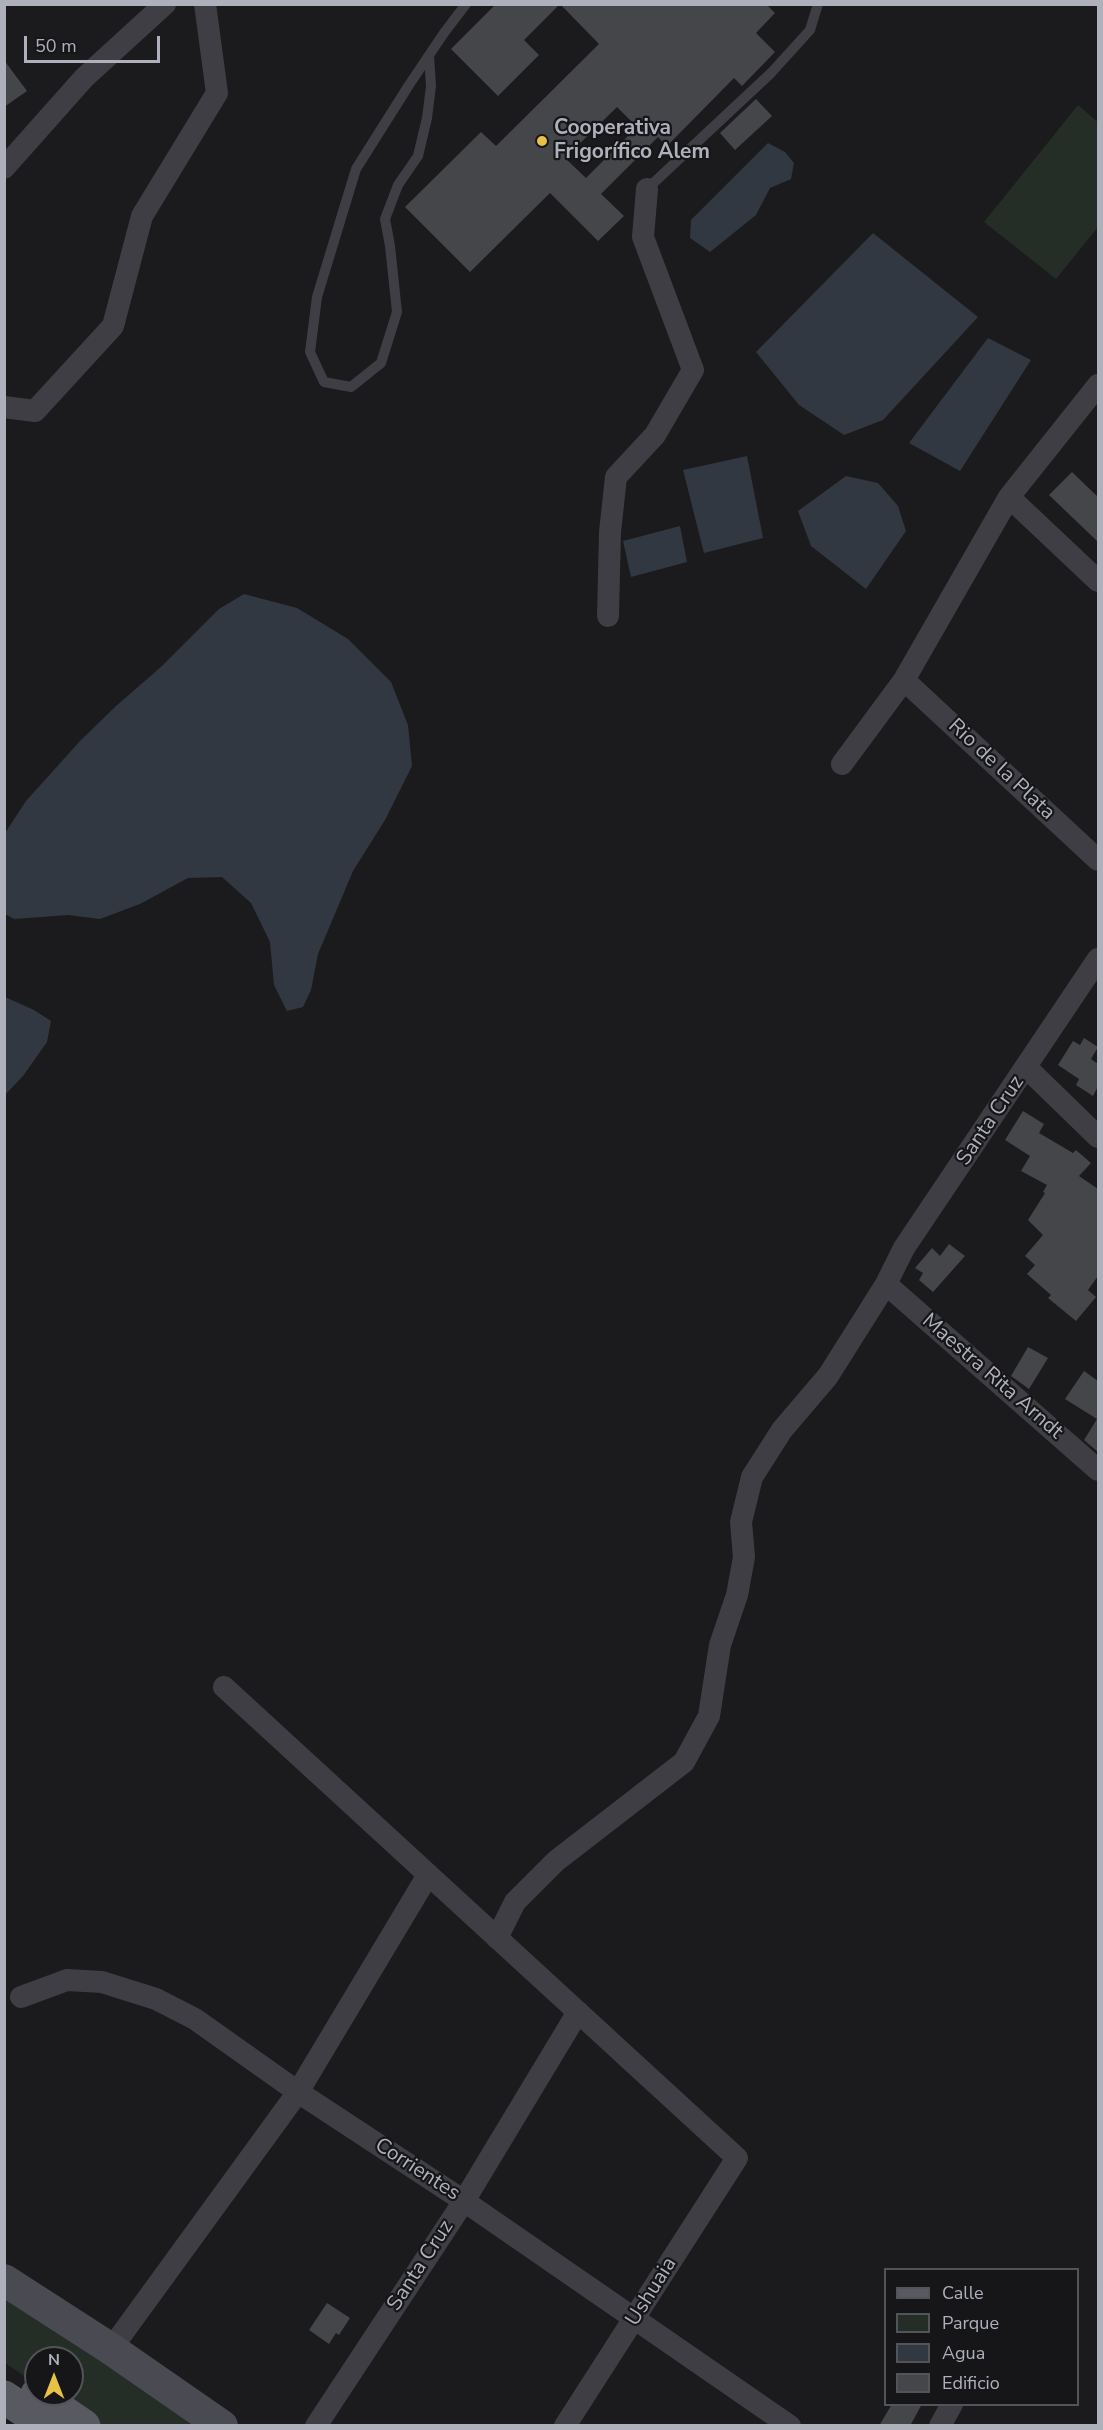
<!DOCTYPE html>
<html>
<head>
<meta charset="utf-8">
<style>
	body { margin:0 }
	#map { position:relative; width:1103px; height:2430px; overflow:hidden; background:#1b1b1d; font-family:"Nunito Sans",sans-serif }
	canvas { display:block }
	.frame { position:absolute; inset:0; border:6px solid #aeb1bc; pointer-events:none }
	.legend { position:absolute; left:884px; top:2268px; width:195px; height:138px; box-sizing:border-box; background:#161618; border:2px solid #53545a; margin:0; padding:8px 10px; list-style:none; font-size:18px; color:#aeb1bc }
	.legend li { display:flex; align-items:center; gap:12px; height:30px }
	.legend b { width:30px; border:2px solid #53545a }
	.north { position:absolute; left:24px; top:2346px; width:60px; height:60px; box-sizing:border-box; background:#161618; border:2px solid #53545a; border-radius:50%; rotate:0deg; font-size:16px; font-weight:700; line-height:24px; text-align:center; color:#aeb1bc }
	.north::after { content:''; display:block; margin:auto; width:21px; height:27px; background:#e8c147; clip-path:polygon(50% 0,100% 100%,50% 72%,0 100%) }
	.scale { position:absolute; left:24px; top:36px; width:136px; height:27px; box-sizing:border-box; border:3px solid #aeb1bc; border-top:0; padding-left:8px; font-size:18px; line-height:21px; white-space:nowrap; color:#aeb1bc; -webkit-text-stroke:4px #161618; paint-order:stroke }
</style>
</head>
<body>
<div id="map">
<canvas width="1103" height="2430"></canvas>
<div class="frame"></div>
<ul class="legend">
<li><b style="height:8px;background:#585961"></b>Calle</li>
<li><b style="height:16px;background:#252d27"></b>Parque</li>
<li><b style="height:16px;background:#313841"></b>Agua</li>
<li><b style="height:16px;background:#45464a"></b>Edificio</li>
</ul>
<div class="north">N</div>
<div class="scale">50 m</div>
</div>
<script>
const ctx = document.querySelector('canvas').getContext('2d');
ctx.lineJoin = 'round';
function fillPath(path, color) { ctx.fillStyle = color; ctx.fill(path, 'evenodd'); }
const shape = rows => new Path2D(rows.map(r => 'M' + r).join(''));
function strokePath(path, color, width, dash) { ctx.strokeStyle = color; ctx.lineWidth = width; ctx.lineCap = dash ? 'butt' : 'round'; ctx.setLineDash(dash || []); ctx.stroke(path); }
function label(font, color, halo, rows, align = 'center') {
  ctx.font = font + ' "Nunito Sans",sans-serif'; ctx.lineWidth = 4.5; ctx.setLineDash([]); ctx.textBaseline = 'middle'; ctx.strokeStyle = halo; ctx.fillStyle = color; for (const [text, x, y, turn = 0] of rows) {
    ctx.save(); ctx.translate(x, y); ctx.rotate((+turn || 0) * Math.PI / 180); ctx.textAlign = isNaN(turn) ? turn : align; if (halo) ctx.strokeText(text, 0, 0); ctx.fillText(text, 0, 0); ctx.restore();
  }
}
fillPath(shape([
	[1078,105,1098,122,1098,227,1056,279,984,222],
	[4,2290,207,2425,97,2425,50,2394,72,2394,72,2358,36,2358,36,2384,5,2363]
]), '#252d27');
fillPath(shape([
	[768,143,785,152,794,163,791,179,770,188,756,215,710,252,690,238,691,220],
	[873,233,978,317,883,420,844,435,799,405,756,352],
	[988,338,1031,360,960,471,909,443],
	[747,456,763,538,704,553,683,470],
	[846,476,878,483,898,506,906,531,866,589,811,546,798,511],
	[680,526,687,562,631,577,623,541],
	[244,594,297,608,348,639,391,682,408,725,412,766,385,820,353,871,318,954,311,990,303,1007,287,1011,274,985,270,942,251,903,222,877,188,878,140,904,100,919,68,915,14,919,5,914,5,833,26,801,80,741,116,706,162,666,219,609],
	[5,997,34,1010,51,1021,47,1042,23,1076,5,1095]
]), '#313841');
fillPath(shape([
	[496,4,560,4,524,40,539,55,498,96,451,49],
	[560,4,766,4,775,13,756,33,775,52,742,86,734,78,667,146,658,137,601,194,624,216,598,241,550,193,470,272,405,207,481,132,496,146,599,44],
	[617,107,637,127,586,178,565,158],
	[4,60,27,91,4,107],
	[756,99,772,116,735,150,720,133],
	[1072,472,1098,497,1098,542,1049,495],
	[1084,1038,1098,1047,1091,1059,1098,1064,1098,1086,1093,1096,1076,1085,1079,1079,1058,1065,1073,1041,1080,1045],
	[1023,1111,1044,1124,1039,1133,1073,1153,1076,1150,1091,1163,1079,1176,1098,1189,1098,1276,1088,1290,1096,1297,1076,1321,1048,1298,1051,1295,1027,1274,1035,1265,1025,1256,1043,1235,1028,1220,1045,1193,1043,1192,1047,1185,1021,1171,1030,1156,1005,1140],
	[949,1244,965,1256,933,1292,919,1280,923,1273,915,1268,932,1248,940,1256],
	[1028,1347,1048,1358,1029,1389,1011,1376],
	[1084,1371,1098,1381,1098,1452,1084,1440,1097,1419,1065,1399],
	[327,2303,350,2318,339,2335,336,2333,329,2344,309,2330],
	[892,2404,922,2404,910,2426,879,2426]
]), '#45464a');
strokePath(shape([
	[429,55,431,86,427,118,418,156,398,185,385,219,390,246,397,312,381,363,351,387,324,382,310,352,317,297,356,169,409,85,444,33,466,4],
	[647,189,771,73,810,30,818,4]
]), '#3e3e44', 10);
strokePath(shape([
	[4,168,84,78,165,4],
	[4,407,35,411,113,326,142,216,217,93,205,4],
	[1009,497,1098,581],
	[608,616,610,532,616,477,655,435,693,370,643,237,647,189],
	[904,680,1098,860],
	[842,764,904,680,1009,497,1098,385],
	[1027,1068,1098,1137],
	[886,1284,1098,1470],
	[224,1687,737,2158,565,2426],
	[497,1938,515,1902,556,1861,684,1762,709,1716,720,1645,737,1595,744,1557,741,1522,752,1477,782,1430,828,1376,886,1284,904,1248,1098,959],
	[21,1997,67,1980,102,1982,156,1999,195,2019,298,2092,464,2201,790,2426],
	[111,2349,298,2092,428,1875],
	[316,2426,464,2201,578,2012],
	[940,2426,952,2404]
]), '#3e3e44', 22);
strokePath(shape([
	[4,2280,111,2349,222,2426]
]), '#4a4b52', 32);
strokePath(shape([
	[37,2394,84,2426],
	[4,2397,47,2426]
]), '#585961', 33);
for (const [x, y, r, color] of [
	[542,141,6,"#e8c147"]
]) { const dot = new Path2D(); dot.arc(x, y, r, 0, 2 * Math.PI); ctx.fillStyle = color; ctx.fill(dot); strokePath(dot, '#161618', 2); }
label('bold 21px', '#aeb1bc', '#161618', [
	["Cooperativa",554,129],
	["Frigorífico Alem",554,153]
], 'left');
label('21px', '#aeb1bc', '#161618', [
	["Rio de la Plata",1001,770,43],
	["Santa Cruz",991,1121,-56],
	["Maestra Rita Arndt",992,1377,41],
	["Corrientes",417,2170,33],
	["Santa Cruz",421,2266,-57],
	["Ushuaia",652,2292,-58]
]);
</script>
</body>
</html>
